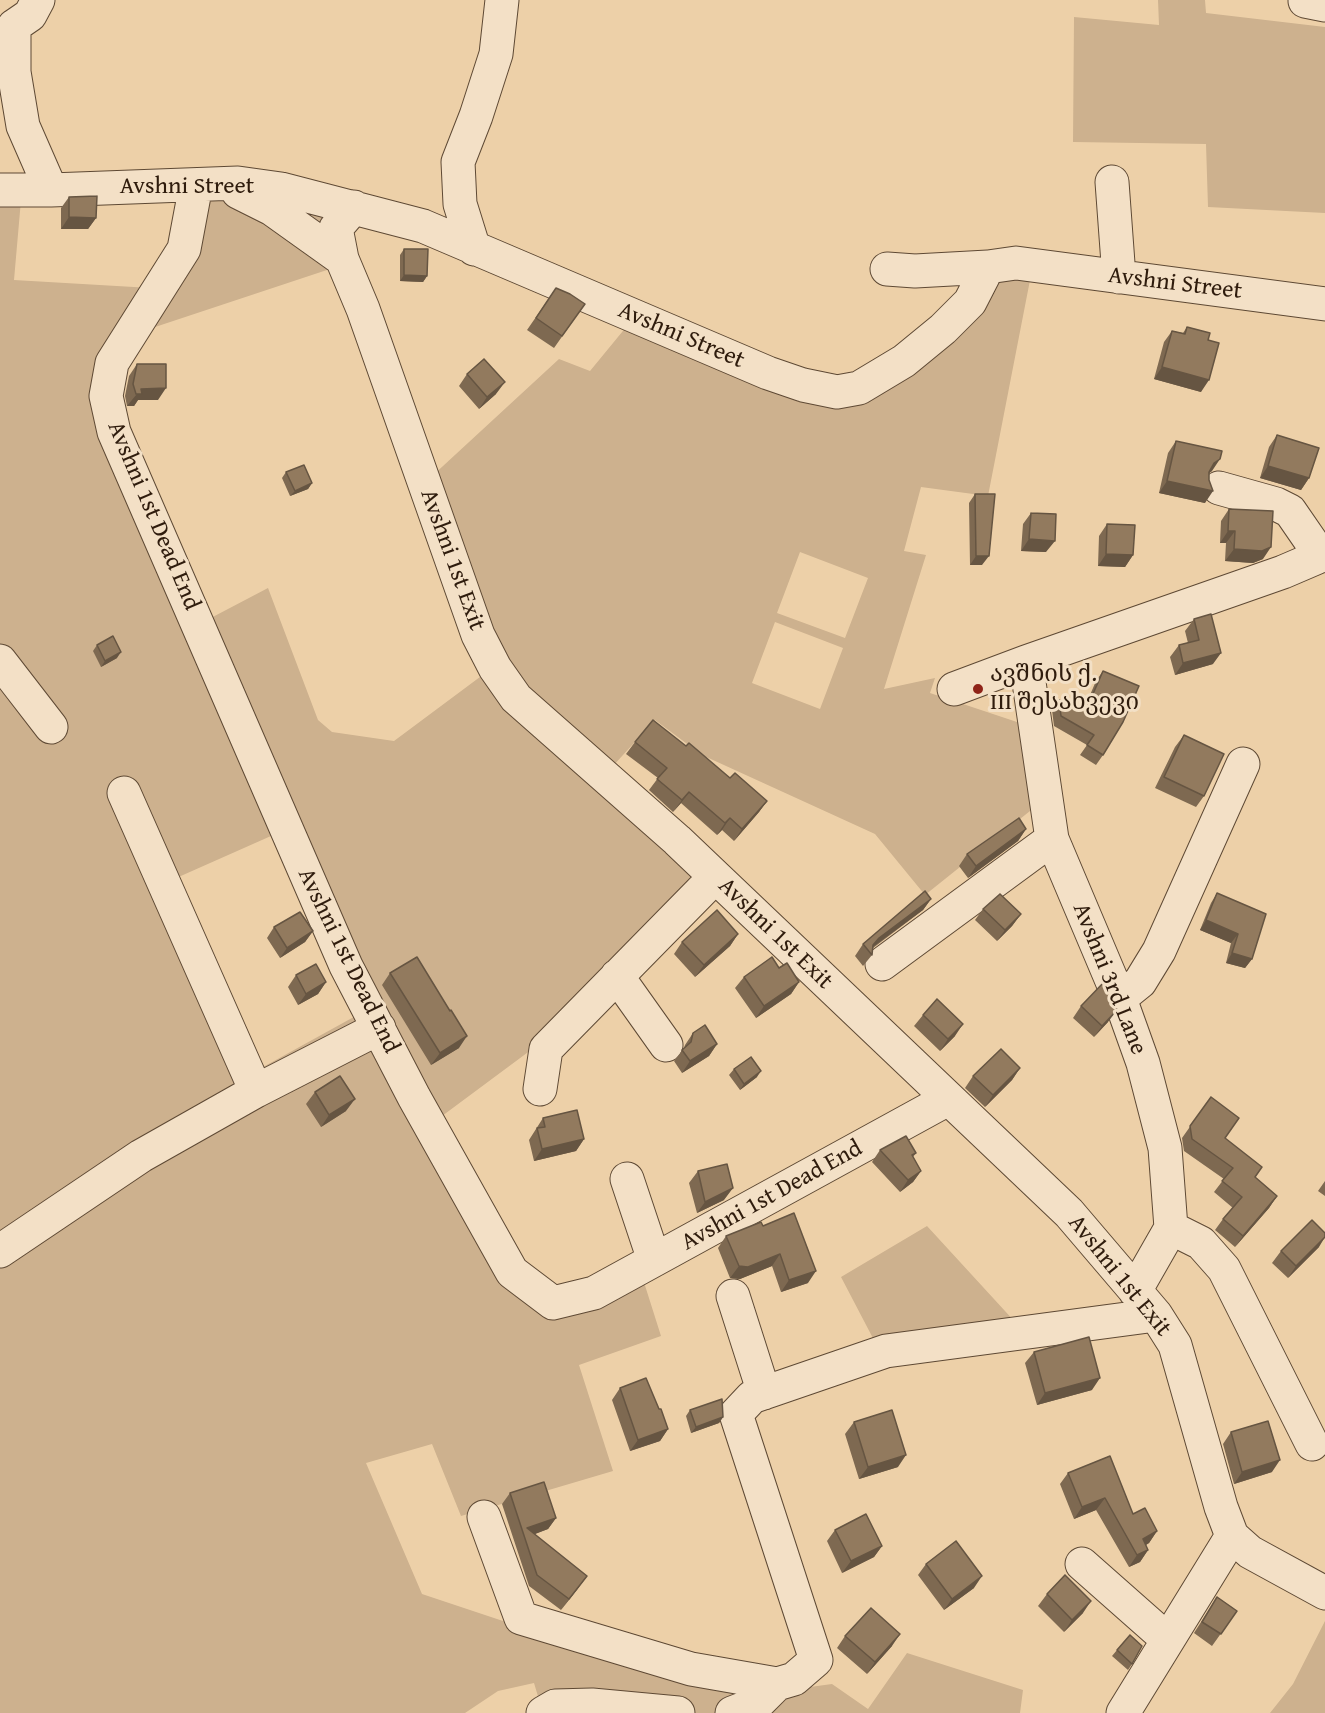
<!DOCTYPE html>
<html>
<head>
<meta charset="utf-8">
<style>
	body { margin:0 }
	canvas { display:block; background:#edd0a8 }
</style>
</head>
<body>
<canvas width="1325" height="1713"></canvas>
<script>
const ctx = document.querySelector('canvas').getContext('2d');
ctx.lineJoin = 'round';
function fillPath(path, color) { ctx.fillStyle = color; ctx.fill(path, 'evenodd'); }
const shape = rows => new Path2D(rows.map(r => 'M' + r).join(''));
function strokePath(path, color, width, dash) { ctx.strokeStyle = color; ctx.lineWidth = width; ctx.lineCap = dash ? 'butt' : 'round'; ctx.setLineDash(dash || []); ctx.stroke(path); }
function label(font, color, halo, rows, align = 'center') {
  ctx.font = font + ' "Gentium Book Plus","Noto Serif Georgian",serif'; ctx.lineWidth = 6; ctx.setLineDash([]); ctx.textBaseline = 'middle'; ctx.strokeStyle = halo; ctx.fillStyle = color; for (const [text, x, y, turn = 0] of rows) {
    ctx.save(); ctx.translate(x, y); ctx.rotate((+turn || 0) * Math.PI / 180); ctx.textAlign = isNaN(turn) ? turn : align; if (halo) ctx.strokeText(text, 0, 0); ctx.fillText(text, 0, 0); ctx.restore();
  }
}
fillPath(shape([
	[1158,0,1205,0,1206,13,1325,27,1325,213,1208,207,1206,144,1073,142,1074,17,1159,25],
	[206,192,341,210,336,267,140,332],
	[0,200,21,200,14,280,151,288,103,364,280,832,156,887,245,1077,361,1013,551,1312,642,1276,661,1336,579,1365,613,1471,461,1516,432,1444,366,1463,422,1594,575,1645,788,1690,832,1684,868,1709,907,1653,1023,1690,1020,1713,543,1713,534,1683,498,1691,465,1713,0,1713],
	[1031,275,988,496,921,487,904,551,926,555,884,689,935,678,930,693,1029,726,1035,807,925,895,875,834,702,755,655,720,612,767,508,672,430,478,559,359,590,371,627,326,826,400,999,278],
	[800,552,868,578,845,638,777,613],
	[775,622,843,648,820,709,752,683],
	[268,588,318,720,332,732,394,741,488,671,699,870,539,1044,438,1119,375,999,207,620],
	[927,1226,1016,1323,876,1344,841,1277],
	[1325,1621,1325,1713,1270,1713,1293,1684]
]), '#cdb18e');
const minor = shape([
	[1305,1,1325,5],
	[14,26,14,72,23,126,51,190],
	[14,26,30,15,38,0],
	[1112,182,1119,277],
	[196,185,184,249,112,363,106,396,114,432,346,966,414,1097,512,1272,553,1303,594,1293,948,1099],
	[0,190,51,190,238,183,281,189,423,226,768,373,803,385,837,392,859,388,904,361,943,329,970,302,988,267,1016,263,1325,304],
	[238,192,272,209,342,259],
	[354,207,336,228,342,259,363,309,478,635,495,668,516,698,677,840,1069,1213,1156,1315,1175,1345,1221,1507,1232,1536,1250,1552,1325,1593],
	[474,249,460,204,458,162,476,116,496,54,502,0],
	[887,269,915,271,988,267],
	[1219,488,1276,504,1290,511,1321,556],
	[0,661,51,727],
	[1026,662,1052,839,1123,1007,1143,1063,1165,1148,1171,1228,1135,1291],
	[954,689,1026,662,1283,572,1325,554],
	[124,793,256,1091],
	[882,964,1052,839],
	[617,976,666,1045],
	[1119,999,1140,982,1159,951,1243,764],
	[540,1089,546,1049,715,877],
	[627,1179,654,1260],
	[1171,1228,1201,1243,1224,1269,1312,1444],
	[0,1251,141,1156,256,1091,379,1028],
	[733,1296,764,1393],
	[484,1517,521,1618,691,1669,777,1684,794,1679,816,1660,736,1414,752,1397,886,1351,1156,1315],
	[1082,1564,1168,1640],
	[543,1713,555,1706,592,1705,678,1713],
	[732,1713,758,1703,777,1684],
	[1123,1713,1232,1536]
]);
strokePath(minor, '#5e4934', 35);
strokePath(minor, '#f3e0c6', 33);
fillPath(shape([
	[69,197,96,218,88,229,61,229,61,208],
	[404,249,427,276,423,282,400,281,400,255],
	[556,288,585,304,554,348,527,330],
	[1187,327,1208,340,1201,392,1154,379,1164,342,1172,331,1183,333],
	[137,364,158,400,138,400,134,406,127,406,125,396,129,376],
	[467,374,496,394,479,409,459,386],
	[1277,435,1309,478,1301,490,1260,478,1269,447],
	[1176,441,1212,471,1209,473,1205,503,1159,493,1168,453],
	[286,472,312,483,308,489,290,496,282,478],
	[975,494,982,565,970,565,969,503],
	[1229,509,1263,559,1253,563,1225,561,1226,543,1220,543,1221,521],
	[1031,513,1046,552,1021,551,1023,524],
	[1107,524,1133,555,1125,567,1098,566,1099,536],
	[1194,619,1213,664,1175,675,1170,657,1179,645,1188,643,1185,631],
	[97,645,117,658,101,667,93,651],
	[1103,671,1103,755,1096,765,1080,755,1087,745,1054,726,1052,710,1059,700,1084,709,1096,681],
	[1184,735,1204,796,1196,807,1155,788,1175,747],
	[635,742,686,746,730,778,767,801,759,812,734,841,722,830,717,835,681,803,673,812,649,790,658,778,626,754],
	[1026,829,1018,841,968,878,959,866,967,854],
	[1217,893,1252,959,1245,968,1226,963,1231,943,1200,930,1211,903],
	[931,899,923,910,873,948,872,955,863,966,855,956,863,944],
	[983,909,1021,914,1012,926,997,941,975,920],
	[274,927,313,931,305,942,280,958,267,938],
	[738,934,730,946,695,977,674,954,682,942],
	[779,968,799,982,791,994,756,1018,735,988,744,977],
	[390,973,459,1048,431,1065,382,985],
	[296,975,326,982,318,994,298,1005,288,987],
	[1081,1006,1108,1022,1094,1037,1073,1018],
	[923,1015,955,1036,940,1051,914,1026],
	[693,1033,717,1044,709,1056,682,1073,674,1061,684,1048,685,1045],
	[1020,1068,1012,1080,985,1107,965,1088,973,1076],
	[734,1069,757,1077,740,1090,729,1075],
	[315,1092,346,1111,321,1127,306,1104],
	[1211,1097,1225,1138,1255,1177,1277,1196,1269,1208,1235,1247,1215,1230,1223,1219,1233,1208,1214,1192,1224,1179,1184,1151,1182,1138],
	[543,1118,584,1139,576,1151,534,1161,529,1140],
	[880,1150,916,1153,913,1157,921,1171,913,1182,900,1192,872,1162],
	[698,1171,724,1200,697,1213,689,1183],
	[1325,1181,1325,1196,1318,1191],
	[763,1226,808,1283,781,1292,772,1266,740,1279,730,1278,718,1248,726,1236],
	[1319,1247,1288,1278,1272,1263,1281,1251],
	[1034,1352,1092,1390,1037,1405,1025,1363],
	[620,1388,659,1409,668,1429,660,1441,630,1451,612,1400],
	[690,1410,723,1417,719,1423,691,1433,686,1416],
	[854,1422,898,1467,859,1479,845,1434],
	[1231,1432,1272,1472,1234,1484,1223,1444],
	[1068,1473,1157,1531,1149,1543,1146,1545,1148,1550,1140,1562,1129,1567,1096,1510,1074,1519,1060,1484],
	[510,1493,556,1518,548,1529,534,1534,579,1587,561,1610,529,1586,502,1504],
	[835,1530,882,1546,874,1557,842,1573,827,1541],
	[926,1564,974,1588,944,1610,918,1575],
	[1047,1594,1083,1613,1064,1632,1038,1606],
	[1217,1597,1237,1611,1212,1646,1194,1633],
	[845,1636,892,1646,867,1674,837,1648],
	[1117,1650,1132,1664,1128,1670,1112,1656]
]), '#7e6951');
fillPath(shape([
	[69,217,96,218,88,229,61,229],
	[404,275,427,276,423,282,400,281],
	[1162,367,1209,380,1201,392,1154,379],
	[505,382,496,394,479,409,487,397],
	[166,388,158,400,138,400,134,406,127,406,141,389],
	[1220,459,1212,471,1206,475,1214,463],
	[1268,466,1309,478,1301,490,1260,478],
	[1167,481,1213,491,1205,503,1159,493],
	[312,483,308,489,290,496,295,491],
	[1228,531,1235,531,1226,543,1220,543],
	[1029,539,1055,541,1046,552,1021,551],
	[1271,547,1263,559,1253,563,1225,561,1234,549],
	[1106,554,1133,555,1125,567,1098,566],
	[976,556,989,556,982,565,970,565],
	[121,652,117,658,101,667,105,661],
	[1221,653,1213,664,1175,675,1183,663],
	[689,792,681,803,673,812,682,800],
	[767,801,759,812,734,841,742,829],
	[730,818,722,830,717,835,725,823],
	[1026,829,1018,841,968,878,976,866],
	[931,899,923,910,870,949,879,938],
	[1021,914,1012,926,997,941,1005,930],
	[1206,920,1238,934,1231,943,1200,930],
	[313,931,305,942,280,958,287,948],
	[738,934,730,946,695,977,704,965],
	[1232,953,1252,959,1245,968,1226,963],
	[326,982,318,994,298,1005,306,994],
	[799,982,791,994,756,1018,764,1006],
	[1117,1010,1108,1022,1094,1037,1102,1026],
	[963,1024,955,1036,940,1051,948,1039],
	[467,1036,459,1048,431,1065,440,1053],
	[717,1044,709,1056,682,1073,690,1061],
	[1020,1068,1012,1080,985,1107,993,1095],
	[761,1071,757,1077,740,1090,744,1084],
	[355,1099,346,1111,321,1127,329,1115],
	[584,1139,576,1151,534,1161,542,1149],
	[921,1171,913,1182,900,1192,908,1180],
	[733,1188,724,1200,697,1213,705,1202],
	[1277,1196,1269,1208,1235,1247,1243,1236],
	[1325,1237,1319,1247,1288,1278,1296,1266],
	[780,1254,772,1266,740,1279,730,1278,739,1266],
	[816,1271,808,1283,781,1292,789,1280],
	[1100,1378,1092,1390,1037,1405,1045,1393],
	[723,1417,719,1423,691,1433,696,1427],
	[668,1429,660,1441,630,1451,638,1440],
	[906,1455,898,1467,859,1479,868,1467],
	[1280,1460,1272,1472,1234,1484,1242,1472],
	[1105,1498,1096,1510,1074,1519,1082,1507],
	[556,1518,548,1529,525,1538,527,1528],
	[1157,1531,1149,1543,1135,1551,1143,1539],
	[882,1546,874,1557,842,1573,851,1561],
	[1148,1550,1140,1562,1129,1567,1137,1555],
	[587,1576,579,1587,561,1610,569,1599],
	[982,1576,974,1588,944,1610,952,1599],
	[1091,1601,1083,1613,1064,1632,1072,1620],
	[900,1634,892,1646,867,1674,875,1662]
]), '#665542');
const building = shape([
	[97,196,96,218,69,217,69,197,97,196],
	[404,249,428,249,427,276,404,275,404,249],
	[556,288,570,294,585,304,562,336,536,318,556,288],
	[1187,327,1210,333,1208,340,1219,343,1209,380,1162,367,1172,331,1185,334,1187,327],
	[484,359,505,382,487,397,467,374,484,359],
	[137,364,166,364,166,388,141,389,142,394,136,394,133,384,137,364],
	[1277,435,1319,448,1309,478,1268,466,1277,435],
	[1176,441,1222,451,1220,459,1214,463,1209,472,1209,480,1213,491,1167,481,1176,441],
	[304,465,312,483,295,491,286,472,304,465],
	[975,494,995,494,989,556,976,556,975,494],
	[1229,509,1273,511,1271,547,1262,551,1234,549,1235,531,1228,531,1229,509],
	[1031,513,1056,514,1055,541,1029,539,1031,513],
	[1107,524,1135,525,1133,555,1106,554,1107,524],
	[1211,614,1221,653,1183,663,1179,645,1199,640,1194,619,1211,614],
	[113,636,121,652,105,661,97,645,113,636],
	[1103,671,1139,686,1123,722,1103,755,1087,745,1094,735,1061,716,1059,700,1086,710,1103,671],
	[653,720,686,746,689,743,730,778,735,773,767,801,742,829,730,818,725,823,689,792,682,800,657,779,667,768,635,742,653,720],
	[1184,735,1224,754,1204,796,1164,777,1184,735],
	[1019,818,1026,829,976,866,967,854,1019,818],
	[925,891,931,899,879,938,873,945,872,955,863,944,925,891],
	[1217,893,1266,914,1252,959,1232,953,1238,934,1206,920,1217,893],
	[1000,894,1021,914,1005,930,983,909,1000,894],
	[717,910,738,934,704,965,682,942,717,910],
	[300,912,313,931,287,948,274,927,300,912],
	[417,957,450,1011,451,1010,467,1036,440,1053,390,973,417,957],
	[772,957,779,968,787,963,799,982,764,1006,744,977,772,957],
	[316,964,326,982,306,994,296,975,316,964],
	[1105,981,1117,1010,1102,1026,1081,1006,1105,981],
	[937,999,963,1024,948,1039,923,1015,937,999],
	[705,1025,717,1044,690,1061,682,1050,691,1042,693,1033,705,1025],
	[1001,1049,1020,1068,993,1095,973,1076,1001,1049],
	[751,1057,761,1071,744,1084,734,1069,751,1057],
	[340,1076,355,1099,329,1115,315,1092,340,1076],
	[1211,1097,1239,1118,1225,1138,1262,1167,1255,1177,1277,1196,1243,1236,1223,1219,1242,1197,1222,1181,1233,1168,1192,1139,1190,1126,1211,1097],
	[577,1110,584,1139,542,1149,537,1128,545,1127,543,1118,577,1110],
	[906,1136,916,1153,912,1155,921,1171,908,1180,880,1150,906,1136],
	[727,1164,733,1188,705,1202,698,1171,727,1164],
	[794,1213,816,1271,789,1280,780,1254,748,1267,739,1266,726,1236,761,1222,763,1226,794,1213],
	[1312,1220,1325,1233,1325,1237,1296,1266,1281,1251,1312,1220],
	[1089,1337,1100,1378,1045,1393,1034,1352,1089,1337],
	[646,1378,659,1409,661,1409,668,1429,638,1440,620,1388,646,1378],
	[722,1399,723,1417,696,1427,690,1410,722,1399],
	[892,1410,906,1455,868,1467,854,1422,892,1410],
	[1268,1421,1280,1460,1242,1472,1231,1432,1268,1421],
	[1110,1456,1133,1514,1145,1508,1157,1531,1143,1539,1148,1550,1137,1555,1105,1498,1082,1507,1068,1473,1110,1456],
	[544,1482,556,1518,527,1528,587,1576,569,1599,537,1575,510,1493,544,1482],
	[866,1514,882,1546,851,1561,835,1530,866,1514],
	[956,1541,982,1576,952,1599,926,1564,956,1541],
	[1065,1575,1091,1601,1072,1620,1047,1594,1065,1575],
	[1217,1597,1237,1611,1221,1634,1202,1622,1217,1597],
	[871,1608,900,1634,875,1662,845,1636,871,1608],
	[1130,1635,1142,1646,1132,1664,1117,1650,1130,1635]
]);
fillPath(building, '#927a5e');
strokePath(building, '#665542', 1.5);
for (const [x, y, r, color] of [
	[978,689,6,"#8f2418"]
]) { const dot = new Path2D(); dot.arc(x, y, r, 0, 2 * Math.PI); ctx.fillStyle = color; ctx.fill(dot); strokePath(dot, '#f3e0c6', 2); }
label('24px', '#2f1c0d', '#f3e0c6', [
	["Avshni Street",187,187],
	["Avshni Street",1175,284,7],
	["Avshni Street",681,336,23],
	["Avshni 1st Dead End",153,516,67],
	["Avshni 1st Exit",452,560,70],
	["Avshni 1st Exit",775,934,44],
	["Avshni 1st Dead End",348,961,64],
	["Avshni 3rd Lane",1109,979,68],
	["Avshni 1st Dead End",772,1196,-29],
	["Avshni 1st Exit",1119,1276,51]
]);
label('24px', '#2f1c0d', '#f3e0c6', [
	["ავშნის ქ.",990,675],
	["III შესახვევი",990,703]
], 'left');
</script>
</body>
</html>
